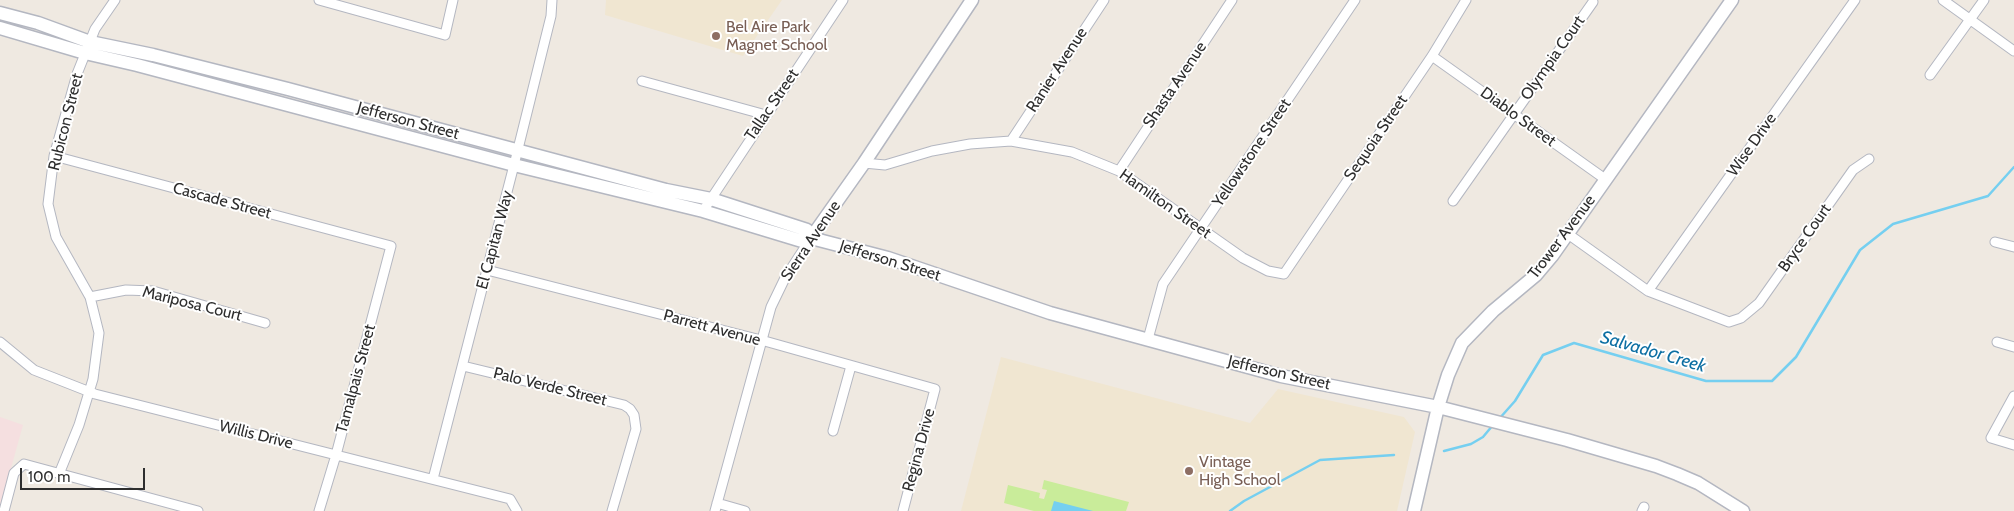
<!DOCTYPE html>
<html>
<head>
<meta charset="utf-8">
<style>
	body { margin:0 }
	#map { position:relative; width:2014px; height:511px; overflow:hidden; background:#efe9e1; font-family:Cabin,sans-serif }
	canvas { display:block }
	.scale { position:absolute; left:20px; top:468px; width:125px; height:22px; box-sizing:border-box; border:2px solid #2e2e2e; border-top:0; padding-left:6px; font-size:15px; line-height:18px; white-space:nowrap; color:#2e2e2e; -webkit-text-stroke:4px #fff; paint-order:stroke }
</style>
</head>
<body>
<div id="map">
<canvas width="2014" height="511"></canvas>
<div class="scale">100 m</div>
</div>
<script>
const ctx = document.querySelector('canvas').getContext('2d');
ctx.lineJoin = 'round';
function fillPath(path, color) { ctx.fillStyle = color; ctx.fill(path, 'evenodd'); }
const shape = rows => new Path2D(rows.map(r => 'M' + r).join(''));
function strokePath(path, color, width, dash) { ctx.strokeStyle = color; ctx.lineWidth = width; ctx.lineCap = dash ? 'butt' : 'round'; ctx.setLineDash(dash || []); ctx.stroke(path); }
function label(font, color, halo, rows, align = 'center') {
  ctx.font = font + ' Cabin,sans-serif'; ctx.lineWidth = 4; ctx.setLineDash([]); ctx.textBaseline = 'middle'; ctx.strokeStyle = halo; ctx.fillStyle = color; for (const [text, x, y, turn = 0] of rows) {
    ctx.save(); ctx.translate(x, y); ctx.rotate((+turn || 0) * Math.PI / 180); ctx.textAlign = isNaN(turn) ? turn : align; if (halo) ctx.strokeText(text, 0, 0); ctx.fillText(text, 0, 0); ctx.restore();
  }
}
fillPath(shape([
	[606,0,782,0,743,56,605,15],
	[1001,357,1250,423,1278,389,1404,417,1415,432,1397,511,961,511]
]), '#f0e6d1');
fillPath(shape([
	[0,417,23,425,0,508]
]), '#f5dfe0');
fillPath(shape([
	[1044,480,1129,502,1126,511,1034,511,1004,503,1008,485,1040,493,1039,498,1044,499,1047,490,1042,489]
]), '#c9ec9a');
fillPath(shape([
	[1054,501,1093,511,1051,511]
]), '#75cff0');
strokePath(shape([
	[1499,419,1515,401,1543,355,1574,343,1706,381,1772,381,1796,357,1860,250,1893,224,1988,196,2014,167],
	[1444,451,1471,444,1483,437,1493,425],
	[1230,511,1244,501,1320,460,1394,455]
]), '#75cff0', 2.5);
const street = shape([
	[319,0,445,35,453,0],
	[1943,0,2014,51],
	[1432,56,1605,179],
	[1930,75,1984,0],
	[642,81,766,115],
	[1011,141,1104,0],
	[54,156,391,246,336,455,319,511],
	[864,163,885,165,932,151,970,144,1011,141,1072,152,1119,171,1243,258,1268,271,1284,274,1432,56,1466,0],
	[1119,171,1232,0],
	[1453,201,1593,2],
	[703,211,843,0],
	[1568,234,1648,291,1729,322,1741,318,1759,303,1853,170,1869,159],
	[1995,242,2014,247],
	[487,270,761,340,935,389,903,511],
	[1648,291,1855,0],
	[90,297,126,290,153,291,265,323],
	[1148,339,1163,284,1355,0],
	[0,342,34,370,95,394,510,499,517,511],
	[1997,342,2014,347],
	[463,366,624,405,630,409,634,415,636,429,612,511],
	[2014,396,1991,438,2014,445],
	[833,431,851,366],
	[59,474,79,425,93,379,99,333,90,297,56,237,48,204,54,156,77,74,95,29,115,0],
	[433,479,514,165,551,16,552,0],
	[717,503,745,511],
	[4,511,14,473,24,464,198,511],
	[715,511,771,307,785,278,811,238],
	[1642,511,1644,507]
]);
const secondary = shape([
	[0,13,38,23,90,42,153,55,288,89,666,190,711,199,807,230,811,238],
	[0,28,85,53,137,65,514,165,703,211,802,241,811,238,888,258,1050,313,1281,376,1438,407,1567,440,1656,466,1677,474,1698,483,1743,511],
	[811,238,864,163,972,0],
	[1414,511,1438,407,1448,375,1462,343,1493,311,1536,275,1552,256,1732,0]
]);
strokePath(street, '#b4b7c1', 11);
strokePath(secondary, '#b4b7c1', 15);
strokePath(street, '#fff', 9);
strokePath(secondary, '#fff', 12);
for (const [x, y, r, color] of [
	[716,36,5,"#8d6e63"],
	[1189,471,5,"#8d6e63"]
]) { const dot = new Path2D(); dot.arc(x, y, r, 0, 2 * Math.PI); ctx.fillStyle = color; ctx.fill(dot); strokePath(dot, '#fff', 2); }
label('16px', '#785e54', '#fff', [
	["Bel Aire Park",726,27],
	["Magnet School",726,45],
	["Vintage",1199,462],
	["High School",1199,480]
], 'left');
label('16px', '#2e2e2e', '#fff', [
	["Olympia Court",1553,58,-55],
	["Ranier Avenue",1057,70,-57],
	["Shasta Avenue",1175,85,-56],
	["Tallac Street",772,105,-56],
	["Diablo Street",1518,117,36],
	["Jefferson Street",408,121,15],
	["Rubicon Street",66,122,-76],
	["Sequoia Street",1376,138,-56],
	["Wise Drive",1752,145,-55],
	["Yellowstone Street",1252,153,-56],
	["Cascade Street",222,201,15],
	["Hamilton Street",1165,204,35],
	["Trower Avenue",1562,237,-53],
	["Bryce Court",1805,238,-55],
	["El Capitan Way",495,240,-75],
	["Sierra Avenue",811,241,-56],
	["Jefferson Street",890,261,17],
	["Mariposa Court",192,304,14],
	["Parrett Avenue",712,328,15],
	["Jefferson Street",1279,373,13],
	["Tamalpais Street",356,379,-75],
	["Palo Verde Street",550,387,14],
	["Willis Drive",256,435,14],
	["Regina Drive",919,450,-75]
]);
label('italic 18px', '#0d6fa3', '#fff', [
	["Salvador Creek",1653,352,16]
]);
</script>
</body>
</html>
